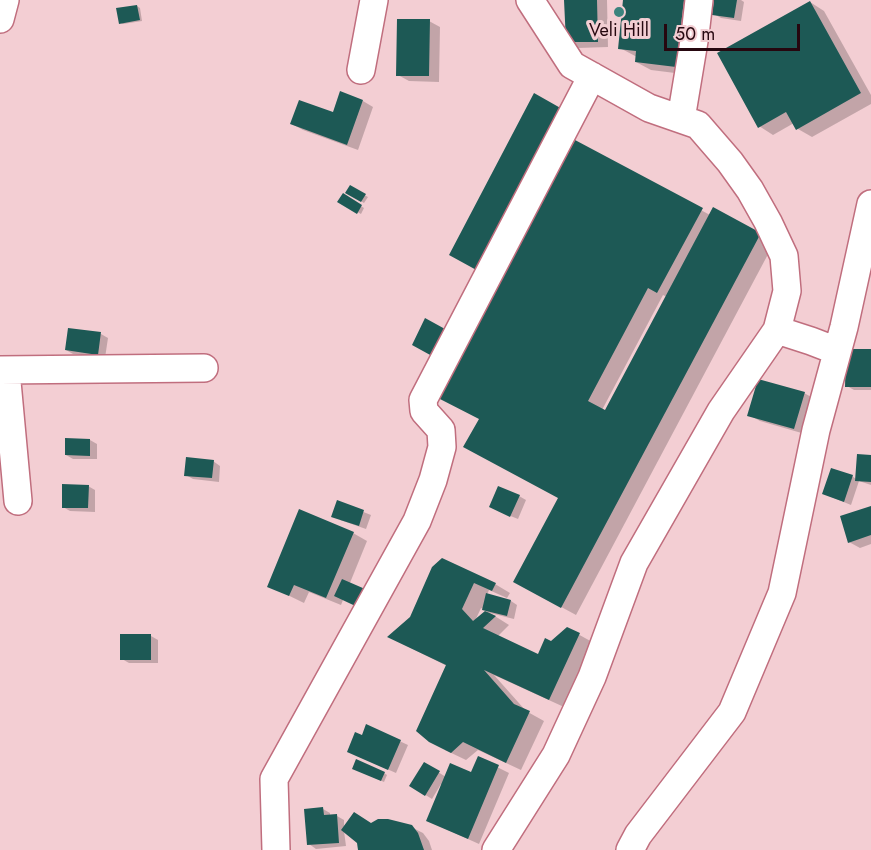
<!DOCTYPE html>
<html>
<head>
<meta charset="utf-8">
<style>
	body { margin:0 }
	#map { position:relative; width:871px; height:850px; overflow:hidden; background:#f3ced3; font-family:Jost,sans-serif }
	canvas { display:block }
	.scale { position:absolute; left:664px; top:24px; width:136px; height:27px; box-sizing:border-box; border:3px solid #26070f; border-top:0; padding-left:8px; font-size:18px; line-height:21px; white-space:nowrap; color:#26070f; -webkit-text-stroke:4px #f3ced3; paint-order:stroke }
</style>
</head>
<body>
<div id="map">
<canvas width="871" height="850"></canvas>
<div class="scale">50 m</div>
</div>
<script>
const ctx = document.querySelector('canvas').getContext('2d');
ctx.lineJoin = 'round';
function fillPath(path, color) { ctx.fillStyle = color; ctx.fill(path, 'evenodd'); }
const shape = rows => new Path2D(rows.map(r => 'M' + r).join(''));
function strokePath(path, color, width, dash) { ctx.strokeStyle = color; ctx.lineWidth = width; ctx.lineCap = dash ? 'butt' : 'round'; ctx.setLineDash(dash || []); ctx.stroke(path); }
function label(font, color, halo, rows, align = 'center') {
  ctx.font = font + ' Jost,sans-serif'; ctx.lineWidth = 6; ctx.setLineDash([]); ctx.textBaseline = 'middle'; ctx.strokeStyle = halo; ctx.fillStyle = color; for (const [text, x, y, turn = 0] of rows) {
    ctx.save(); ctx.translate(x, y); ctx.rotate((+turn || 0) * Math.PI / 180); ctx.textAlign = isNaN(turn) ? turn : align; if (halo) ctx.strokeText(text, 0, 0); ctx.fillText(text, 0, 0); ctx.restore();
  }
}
fillPath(shape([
	[566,0,607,0,608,47,578,48,567,42],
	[625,0,699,0,691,75,651,70,636,62,637,57,620,48],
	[716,0,741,0,744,2,741,21,721,18,714,14],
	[810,2,824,11,871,95,871,104,812,137,798,129,794,123,773,135,759,126],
	[137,6,140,8,142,21,123,24,120,23],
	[429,21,440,27,439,82,409,81,398,75],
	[363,101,373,107,358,150,303,130,292,124,334,114],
	[576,142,710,215,713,209,774,243,576,615,530,590,560,498,480,419],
	[663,295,667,297,605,412,602,410],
	[350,187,368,197,364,203,347,192],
	[343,195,364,208,361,214,339,202],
	[69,329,101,334,108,338,105,358,73,354,66,350],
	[871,351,871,390,854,390,847,386],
	[804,393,815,399,805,434,760,421,749,415],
	[66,440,90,440,97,444,97,459,73,459,66,455],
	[871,457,871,485,859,481,851,505,824,494,852,476,856,479],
	[213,461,220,466,219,482,193,479,186,475],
	[88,486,95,490,95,512,70,511,63,507],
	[519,496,526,500,518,519,498,511],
	[338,502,371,515,366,529,340,520],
	[871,508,871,544,860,548,849,542],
	[353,533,367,541,341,605,309,592,304,603,269,586],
	[434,568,495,584,510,593,507,598,489,590,487,595,511,601,517,605,514,619,490,613,509,625,497,637,538,656,567,628,594,643,564,707,494,675,526,711,544,721,521,770,478,750,466,760,445,750,447,666,389,637,411,618],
	[481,608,487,611,475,621],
	[151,636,158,640,158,663,129,663,122,659],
	[367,726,408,745,396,773,355,755],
	[479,758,509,773,479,844,439,826,443,785,441,784,432,799,411,786,425,764,446,777,472,774],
	[357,770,384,773,387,775,384,782],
	[323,809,330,813,330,816,337,816,344,820,344,828,372,824,411,827,423,833,429,841,432,850,359,850,359,842,344,831,346,846,316,849,309,844]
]), '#0003');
fillPath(shape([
	[564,0,597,0,598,42,566,42],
	[623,0,684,0,676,67,635,62,636,51,618,49],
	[714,0,737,0,734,18,712,15],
	[810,1,861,93,796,130,786,112,758,128,717,53],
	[137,5,140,20,119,24,116,8],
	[397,19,430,19,429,76,396,76],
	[340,91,363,100,347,145,290,124,299,100,333,112],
	[534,93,564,110,480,272,449,255],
	[575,140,703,208,657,293,648,288,588,401,605,410,713,207,761,233,561,608,513,582,558,498,463,447,479,419,438,398],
	[350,185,366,194,361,202,345,193],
	[343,193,362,205,357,214,337,202],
	[425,318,445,329,432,356,412,345],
	[68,328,101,332,98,355,65,350],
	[846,349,871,349,871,387,845,387],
	[758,379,805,392,794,429,747,416],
	[65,438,90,439,90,456,65,455],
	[857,454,871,455,871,482,855,481],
	[186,457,214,460,212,478,184,476],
	[831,468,853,475,844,502,822,494],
	[62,484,89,485,88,508,62,508],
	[498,486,520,495,510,517,489,507],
	[337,500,364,510,359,526,331,517],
	[871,506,871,535,848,543,840,516],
	[299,509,354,532,326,598,294,585,289,596,267,587],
	[442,558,496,583,492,591,474,583,462,609,473,621,485,611,496,616,483,628,538,654,545,638,551,641,567,627,580,633,549,700,484,670,514,704,530,711,506,763,463,742,451,753,429,742,416,731,446,665,387,637,410,617,432,567],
	[342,579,372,592,364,610,334,596],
	[486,593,511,600,507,616,482,610],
	[120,634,151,634,151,660,120,660],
	[366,724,401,740,388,770,347,752,355,732,362,735],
	[478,756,499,765,468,839,426,821,450,763,471,772],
	[356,759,385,772,381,781,352,769],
	[424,762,440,771,425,796,409,786],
	[323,807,324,815,337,814,339,843,307,845,304,809],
	[354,812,371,823,378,819,388,819,412,825,418,833,424,850,358,850,357,843,341,830]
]), '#1d5955');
const minor = shape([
	[0,19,5,0],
	[361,70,374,0],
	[681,119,695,35,699,0],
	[777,330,811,341,837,351],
	[0,370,204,368],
	[6,371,18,501],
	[276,850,274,779,417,521,433,480,442,447,441,430,424,411,423,400,592,76],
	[496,850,556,755,592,677,634,563,721,411,777,330,787,291,784,256,768,222,750,190,730,162,698,125,649,108,572,65,530,0],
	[630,850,638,835,732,712,782,593,816,430,844,327,871,204]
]);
strokePath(minor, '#c06e7e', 30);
strokePath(minor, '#fff', 27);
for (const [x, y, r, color] of [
	[619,12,6,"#3c837d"]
]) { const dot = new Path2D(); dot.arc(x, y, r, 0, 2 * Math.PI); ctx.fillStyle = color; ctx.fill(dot); strokePath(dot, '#f3ced3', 2); }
label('18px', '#26070f', '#f3ced3', [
	["Veli Hill",619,32]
]);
</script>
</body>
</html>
